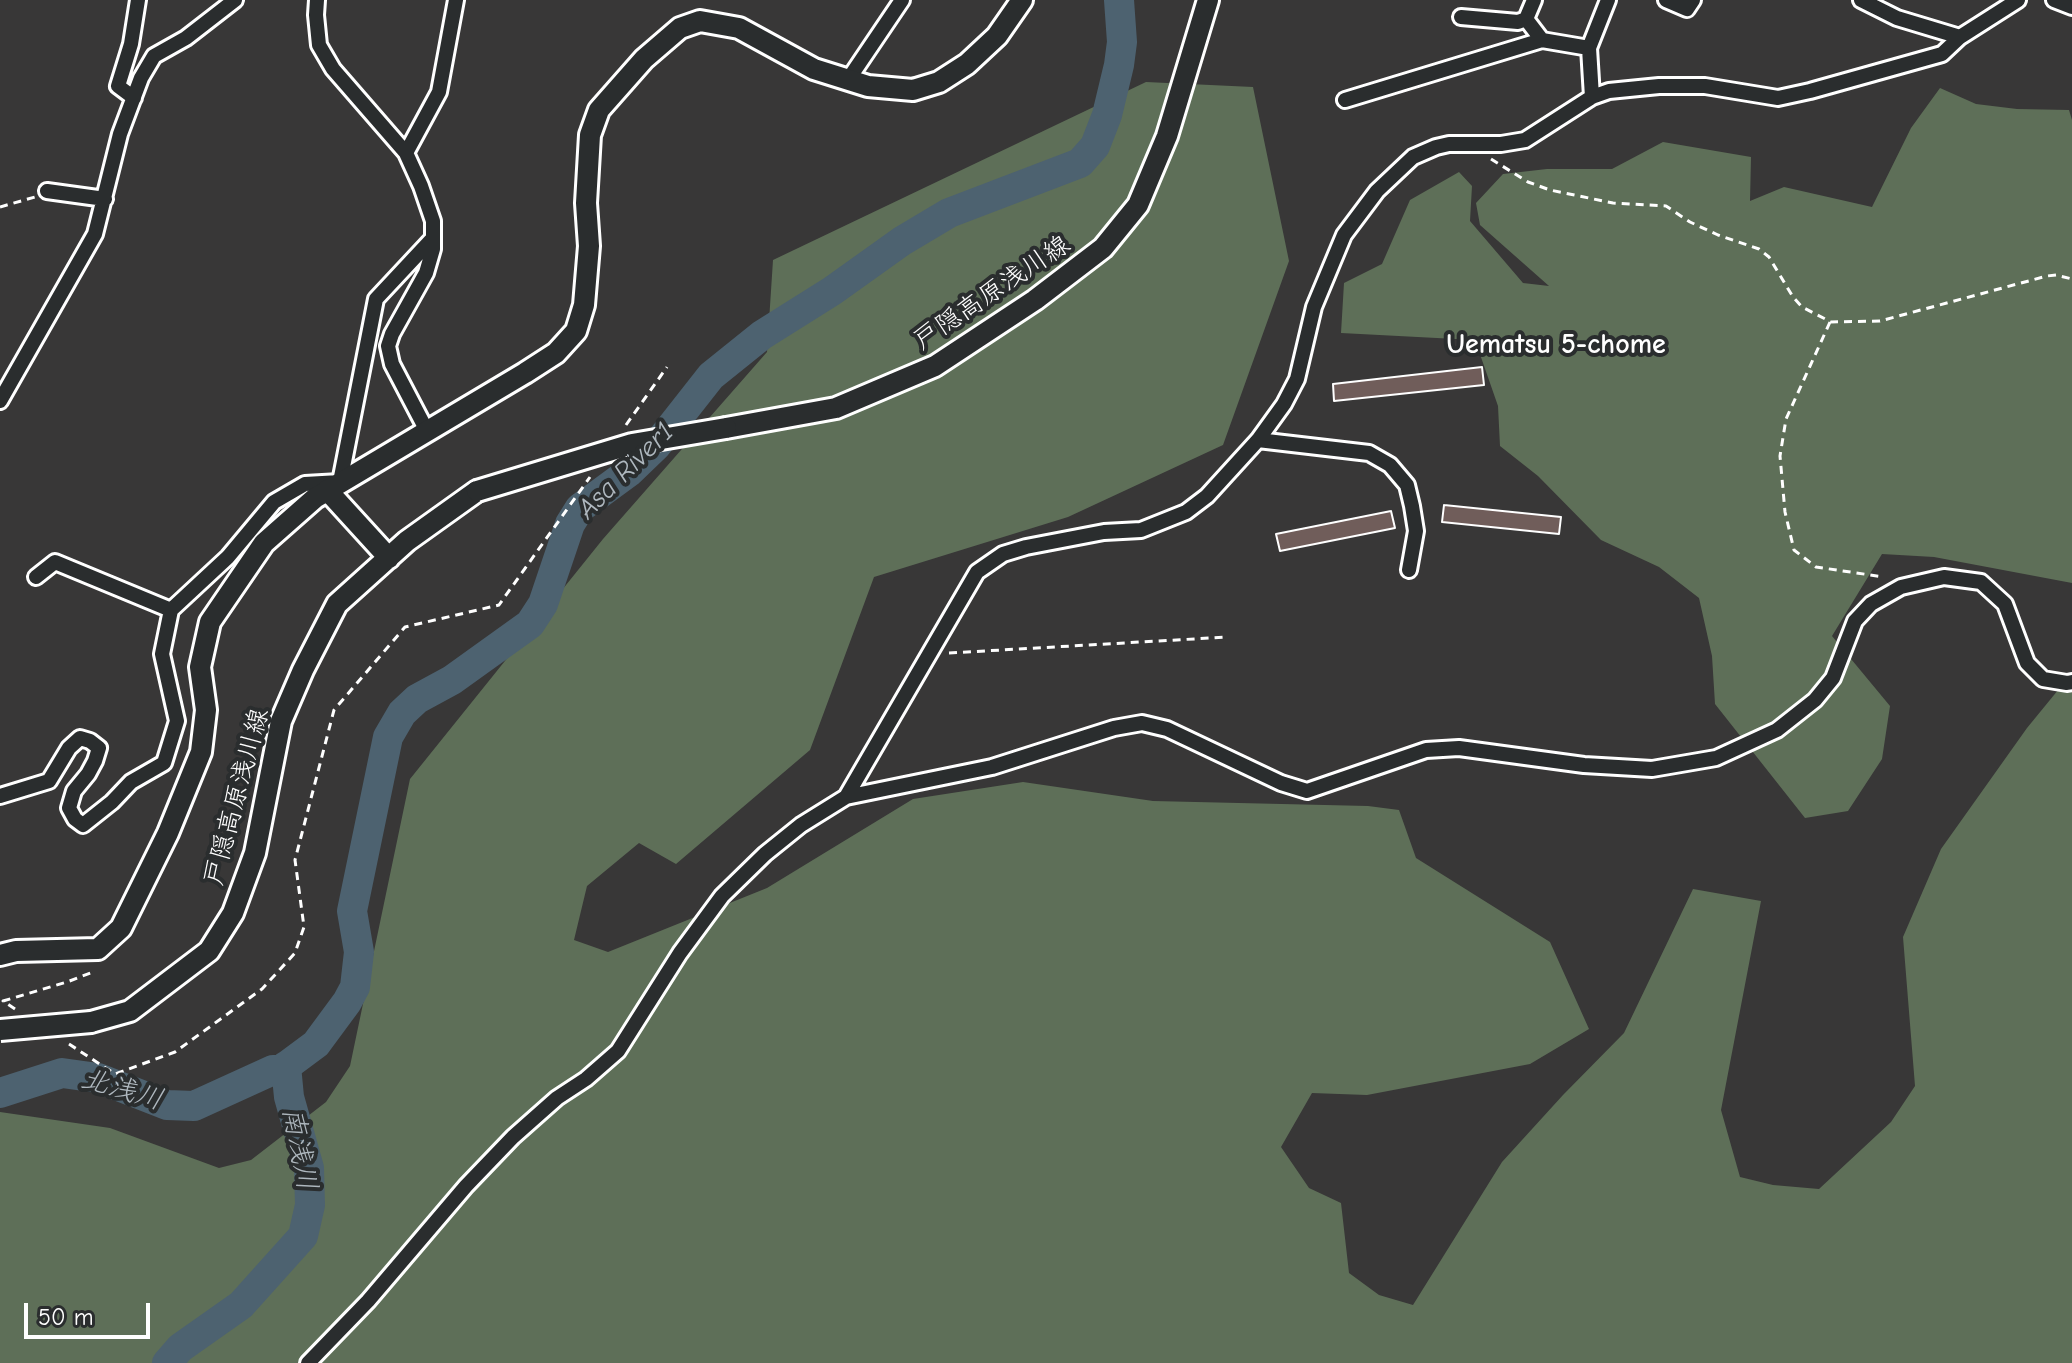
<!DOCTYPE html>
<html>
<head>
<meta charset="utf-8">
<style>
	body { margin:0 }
	#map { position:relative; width:2072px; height:1363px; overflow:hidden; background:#383737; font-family:"Comic Neue",sans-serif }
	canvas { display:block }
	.scale { position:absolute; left:24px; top:1303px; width:126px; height:36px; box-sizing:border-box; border:4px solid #fff; border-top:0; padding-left:10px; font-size:24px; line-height:28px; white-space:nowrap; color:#fff; -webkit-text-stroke:6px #2a2d2e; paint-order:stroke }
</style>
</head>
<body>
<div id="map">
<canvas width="2072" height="1363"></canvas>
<div class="scale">50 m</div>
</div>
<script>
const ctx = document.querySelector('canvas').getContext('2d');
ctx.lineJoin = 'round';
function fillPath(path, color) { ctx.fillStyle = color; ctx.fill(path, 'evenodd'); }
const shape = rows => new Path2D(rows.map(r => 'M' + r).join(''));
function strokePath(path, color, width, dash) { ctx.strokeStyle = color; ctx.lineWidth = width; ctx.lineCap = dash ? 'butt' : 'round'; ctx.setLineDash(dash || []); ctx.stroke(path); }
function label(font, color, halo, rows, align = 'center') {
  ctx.font = font + ' "Comic Neue","Klee One",sans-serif'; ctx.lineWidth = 8; ctx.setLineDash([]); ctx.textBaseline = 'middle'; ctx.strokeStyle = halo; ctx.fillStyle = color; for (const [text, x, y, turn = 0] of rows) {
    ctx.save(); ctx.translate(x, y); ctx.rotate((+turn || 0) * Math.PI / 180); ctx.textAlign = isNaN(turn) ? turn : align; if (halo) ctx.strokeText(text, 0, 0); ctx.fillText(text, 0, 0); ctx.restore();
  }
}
fillPath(shape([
	[1146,82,1253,87,1289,261,1223,445,1068,517,874,577,810,750,676,864,639,843,587,886,574,940,608,952,767,888,913,799,1023,782,1153,801,1368,806,1399,810,1416,858,1550,942,1589,1029,1530,1064,1367,1095,1312,1093,1281,1147,1309,1188,1341,1203,1349,1273,1379,1295,1413,1305,1502,1162,1563,1095,1624,1033,1693,889,1761,901,1721,1110,1740,1177,1773,1185,1819,1189,1891,1122,1915,1086,1903,937,1941,849,2027,728,2072,673,2072,1363,0,1363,0,1112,110,1128,219,1168,251,1160,326,1102,350,1066,410,779,603,539,767,352,773,260],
	[1940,88,1976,104,2017,109,2069,110,2072,120,2072,583,1934,557,1882,554,1832,636,1890,706,1882,759,1848,811,1805,818,1715,704,1712,656,1699,598,1659,567,1601,540,1538,476,1500,446,1498,406,1475,340,1341,333,1344,283,1382,264,1410,200,1459,172,1472,186,1470,221,1523,283,1549,286,1480,225,1476,203,1503,174,1547,169,1612,169,1663,142,1751,157,1750,201,1784,187,1872,207,1911,128]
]), '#5e6f58');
strokePath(shape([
	[0,1093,62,1073,98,1078,167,1105,194,1106,273,1070,281,1070,316,1044,347,1002,355,987,359,952,352,911,388,737,402,713,417,699,452,680,530,624,543,604,570,524,580,508,629,472,656,446,711,376,762,335,832,291,902,241,949,213,1080,163,1095,146,1107,115,1119,65,1122,42,1119,0],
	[167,1363,180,1348,241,1305,303,1236,310,1205,309,1168,289,1097,286,1066]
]), '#4d6270', 30);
const building = shape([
	[1482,367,1484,385,1334,401,1333,384,1482,367],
	[1444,505,1561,517,1559,534,1442,522,1444,505],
	[1391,511,1395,528,1280,551,1276,534,1391,511]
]);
fillPath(building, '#705d5a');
strokePath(building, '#fff', 2);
const minor = shape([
	[317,0,316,15,319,45,333,69,406,153,421,186,433,221,433,249,426,273,392,334,388,346,392,364,427,431],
	[1534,0,1526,19,1542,40],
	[1666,0,1687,9,1693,0],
	[1861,0,1897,18,1960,37],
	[2054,0,2072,7],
	[1461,17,1518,22,1526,19],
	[1589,48,1608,0],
	[848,80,902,0],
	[134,98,118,86,131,44,138,0],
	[1345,100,1542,40,1589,48,1592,97],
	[406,153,439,92,456,0],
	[47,191,105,199],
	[0,401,95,234,120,134,141,78,154,56,186,38,235,0],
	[1258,440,1369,453,1390,465,1407,485,1412,506,1416,531,1409,570],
	[36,577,55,562,171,610],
	[0,796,49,781,69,748,80,738,90,741,99,748,95,761,88,774,74,791,69,808,75,819,83,825,112,802,131,782,164,763,177,721,162,654,171,610,228,557,274,502,305,484,340,482,376,299,433,238],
	[846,797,992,767,1114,728,1142,723,1167,729,1281,783,1307,791,1426,750,1459,748,1584,765,1652,769,1716,758,1777,730,1815,700,1833,678,1855,621,1871,604,1901,587,1944,577,1981,582,2005,604,2027,663,2043,679,2067,683,2072,682],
	[308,1363,368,1301,466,1186,513,1137,557,1098,586,1079,618,1051,680,953,722,896,765,854,801,825,846,797,977,572,1003,554,1026,547,1104,532,1141,530,1186,512,1207,496,1258,440,1284,404,1297,379,1314,307,1344,235,1377,191,1413,157,1436,147,1449,144,1501,144,1525,140,1592,97,1609,91,1659,86,1705,86,1778,98,1810,91,1942,54,1960,37,2018,0]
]);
const secondary = shape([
	[726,428,836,408,935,366,1035,300,1103,248,1138,205,1167,136,1208,0],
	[327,490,389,558],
	[0,955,16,951,98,949,121,928,168,833,201,752,206,710,200,667,210,622,264,543,315,498,525,373,556,353,576,331,584,305,589,246,586,203,590,135,599,110,644,59,680,28,700,21,739,28,814,69,868,86,913,90,939,82,967,64,997,36,1022,0],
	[91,1022,130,1011,209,951,233,913,255,853,281,721,303,670,337,604,407,541,477,491]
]);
strokePath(minor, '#fff', 20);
strokePath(secondary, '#fff', 26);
strokePath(shape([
	[1491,159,1528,182,1550,190,1613,203,1666,206,1690,222,1718,235,1759,249,1769,257,1793,297,1802,307,1831,322,1880,321,2047,276,2056,275,2072,279],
	[0,207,35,197],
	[1830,322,1786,419,1780,456,1785,512,1794,550,1816,567,1884,577],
	[626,425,667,367],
	[949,653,1228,637],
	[15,1009,3,1001,67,982,93,972,93,969],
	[69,1044,115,1074,175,1052,262,989,295,953,304,927,295,860,334,710,405,627,499,605,590,477]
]), '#fff', 3, [8, 6]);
strokePath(minor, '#2a2d2e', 14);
strokePath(secondary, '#2a2d2e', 20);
const secondaryBridge = shape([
	[477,491,632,444,726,428],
	[0,1030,91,1022]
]);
strokePath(secondaryBridge, '#fff', 26, []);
strokePath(secondaryBridge, '#2a2d2e', 20);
label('26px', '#fff', '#2a2d2e', [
	["戸隠高原浅川線",992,293,-34],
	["戸隠高原浅川線",237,797,-75]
]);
label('bold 28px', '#fff', '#2a2d2e', [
	["Uematsu 5-chome",1556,345]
]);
label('italic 28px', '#afb8bf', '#2a2d2e', [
	["Asa River1",626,471,-45],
	["北浅川",122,1090,16],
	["南浅川",299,1149,79]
]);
</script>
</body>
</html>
